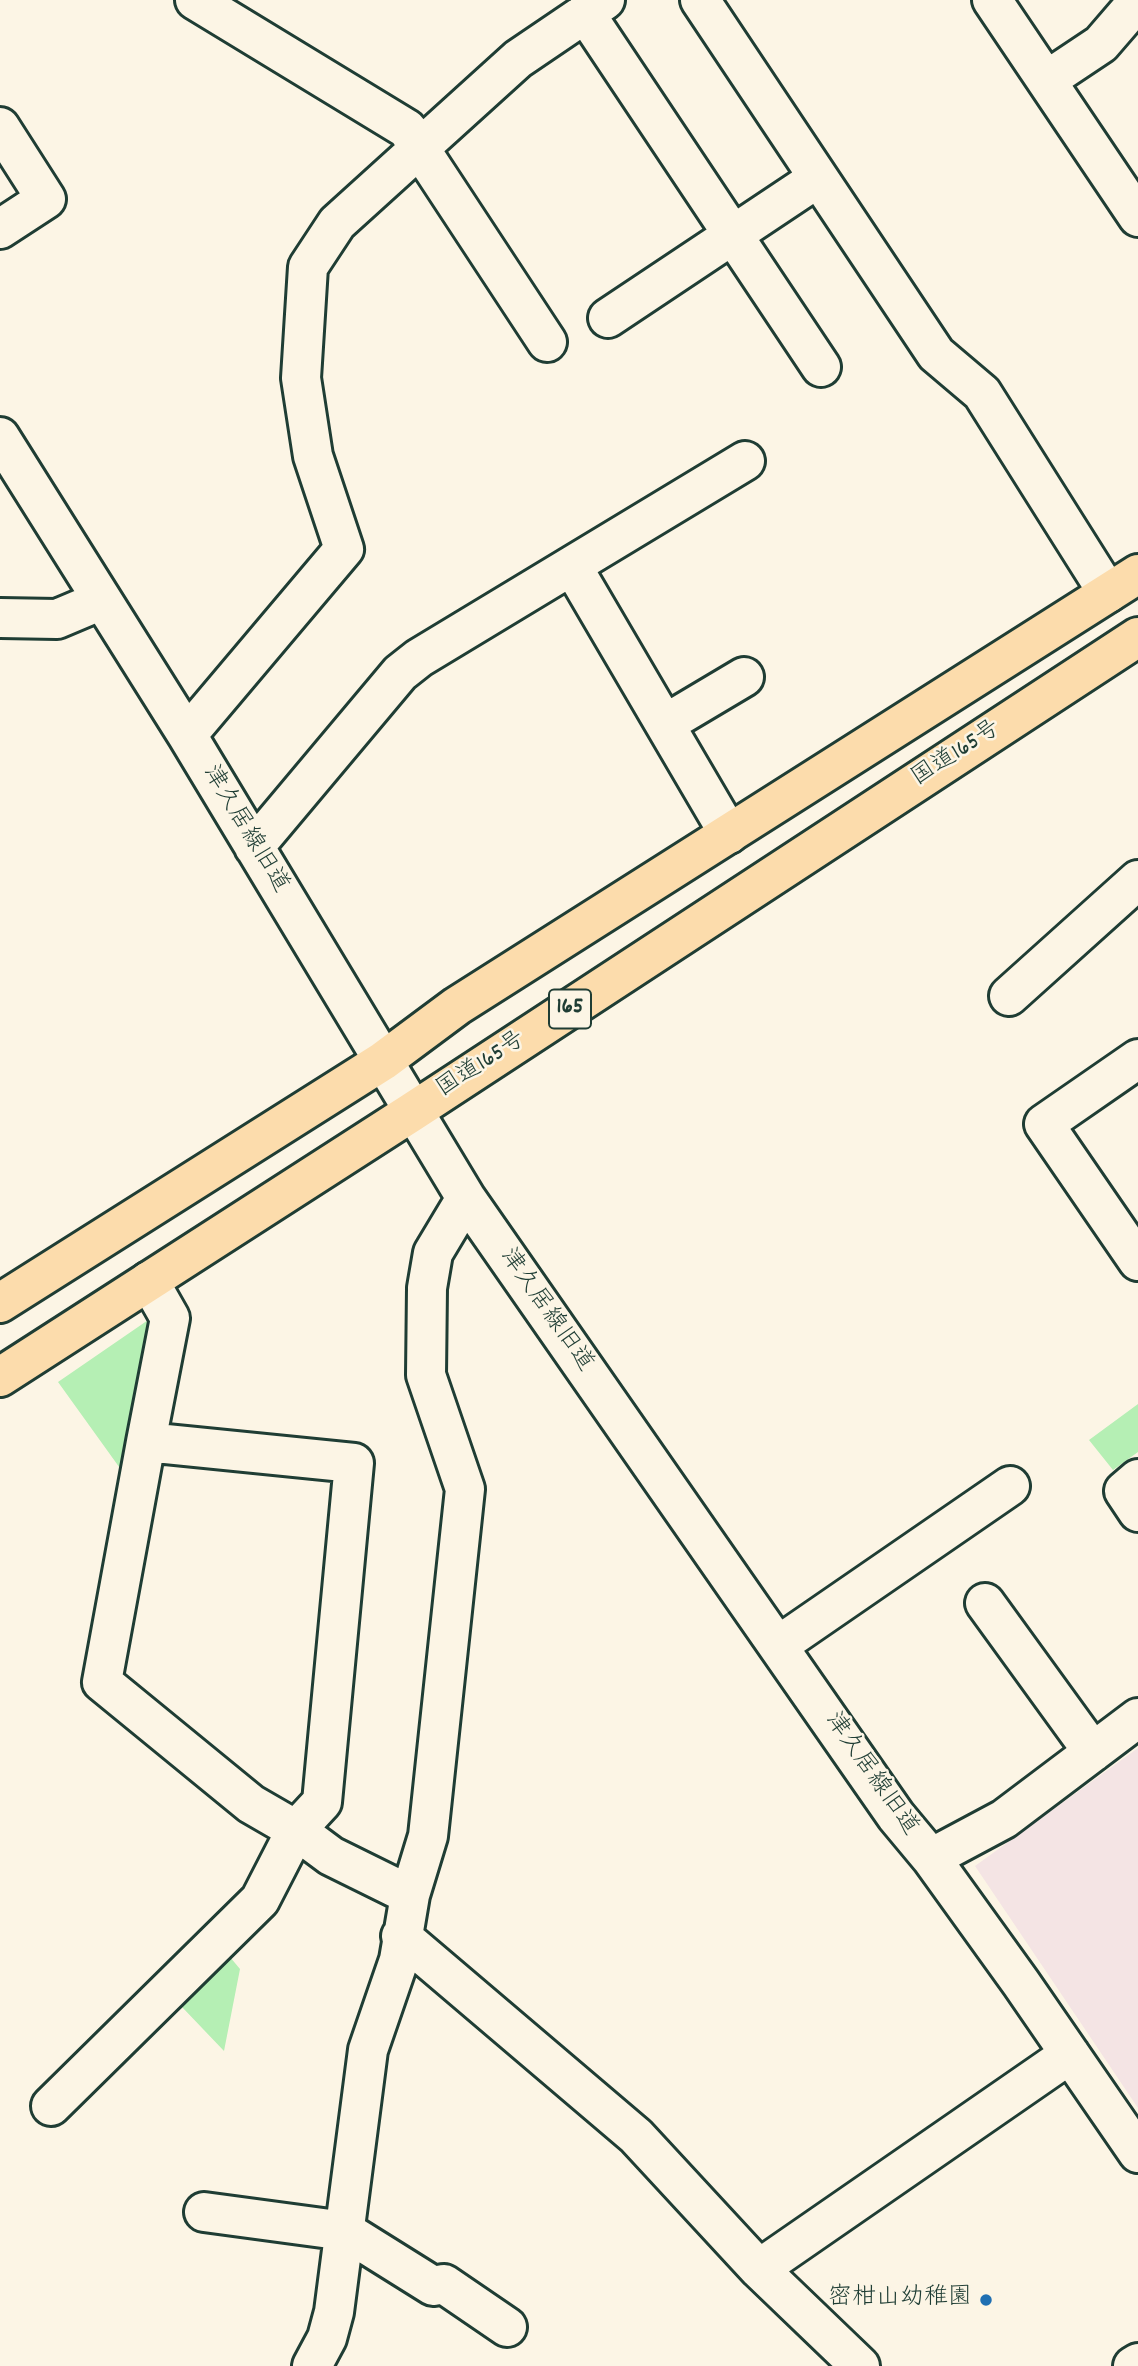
<!DOCTYPE html>
<html>
<head>
<meta charset="utf-8">
<style>
	body { margin:0 }
	canvas { display:block; background:#fcf5e5 }
</style>
</head>
<body>
<canvas width="1138" height="2366"></canvas>
<script>
const ctx = document.querySelector('canvas').getContext('2d');
ctx.lineJoin = 'round';
function fillPath(path, color) { ctx.fillStyle = color; ctx.fill(path, 'evenodd'); }
const shape = rows => new Path2D(rows.map(r => 'M' + r).join(''));
function strokePath(path, color, width, dash) { ctx.strokeStyle = color; ctx.lineWidth = width; ctx.lineCap = dash ? 'butt' : 'round'; ctx.setLineDash(dash || []); ctx.stroke(path); }
function label(font, color, halo, rows, align = 'center') {
  ctx.font = font + ' Dekko,"Klee One",sans-serif'; ctx.lineWidth = 5; ctx.setLineDash([]); ctx.textBaseline = 'middle'; ctx.strokeStyle = halo; ctx.fillStyle = color; for (const [text, x, y, turn = 0] of rows) {
    ctx.save(); ctx.translate(x, y); ctx.rotate((+turn || 0) * Math.PI / 180); ctx.textAlign = isNaN(turn) ? turn : align; if (halo) ctx.strokeText(text, 0, 0); ctx.fillText(text, 0, 0); ctx.restore();
  }
}
fillPath(shape([
	[1138,1748,1138,2108,975,1866]
]), '#f4e4e4');
fillPath(shape([
	[154,1316,122,1471,58,1382],
	[1138,1404,1138,1452,1113,1470,1089,1440],
	[230,1957,240,1969,224,2051,182,2007]
]), '#b5efb4');
const minor = shape([
	[195,0,407,129,547,342],
	[700,0,936,354,982,393,1108,593],
	[992,0,1138,217],
	[585,13,821,367],
	[1047,80,1101,44,1138,1],
	[0,127,46,199,0,229],
	[608,318,818,178],
	[0,437,187,735,466,1198,896,1816,931,1858,1021,1983,1138,2153],
	[572,566,729,834],
	[0,618,57,619,102,600],
	[665,724,744,677],
	[187,735,344,549,313,456,301,378,308,267,337,223,518,59,605,0],
	[254,847,400,673,419,658,745,461],
	[1009,996,1138,880],
	[1138,1059,1044,1124,1138,1261],
	[146,1442,354,1463,322,1802,296,1830,251,1804,102,1682,146,1442,170,1318,149,1281],
	[1138,1479,1124,1491,1138,1512],
	[985,1603,1093,1752],
	[779,1645,1010,1486],
	[931,1858,1004,1819,1138,1718],
	[401,1936,636,2136,759,2269,860,2366],
	[51,2106,260,1900,296,1830,331,1856,410,1895],
	[204,2212,345,2231,433,2286,444,2284,507,2327],
	[759,2269,1070,2054],
	[312,2366,327,2338,334,2312,368,2050,399,1960,410,1895,428,1836,465,1489,426,1375,427,1288,433,1253,466,1198],
	[1133,2366,1138,2363]
]);
const highway = shape([
	[0,1303,383,1061,457,1006,1138,574],
	[0,1377,412,1112,1138,637]
]);
strokePath(minor, '#1f3d34', 44);
strokePath(highway, '#1f3d34', 44);
strokePath(minor, '#fcf5e5', 38);
strokePath(highway, '#fcdcac', 38);
for (const [x, y, r, color] of [
	[986,2300,7,"#1f6fb2"]
]) { const dot = new Path2D(); dot.arc(x, y, r, 0, 2 * Math.PI); ctx.fillStyle = color; ctx.fill(dot); strokePath(dot, '#fcf5e5', 2.5); }
for (const [x, y, w] of [
	[570,1009,42]
]) { const box = new Path2D(); box.roundRect(x - w / 2, y - 19.5, w, 39, 5); ctx.fillStyle = '#fcf5e5'; ctx.fill(box); strokePath(box, '#1f3d34', 2); }
label('bold 23px', '#1f3d34', null, [
	["165",570,1009]
]);
label('24px', '#1f3d34', '#fcf5e5', [
	["国道165号",957,755,-33],
	["津久居線旧道",244,830,59],
	["国道165号",482,1066,-33],
	["津久居線旧道",545,1311,55],
	["津久居線旧道",870,1775,55]
]);
label('24px', '#1f3d34', '#fcf5e5', [
	["密柑山幼稚園",972,2300]
], 'right');
</script>
</body>
</html>
